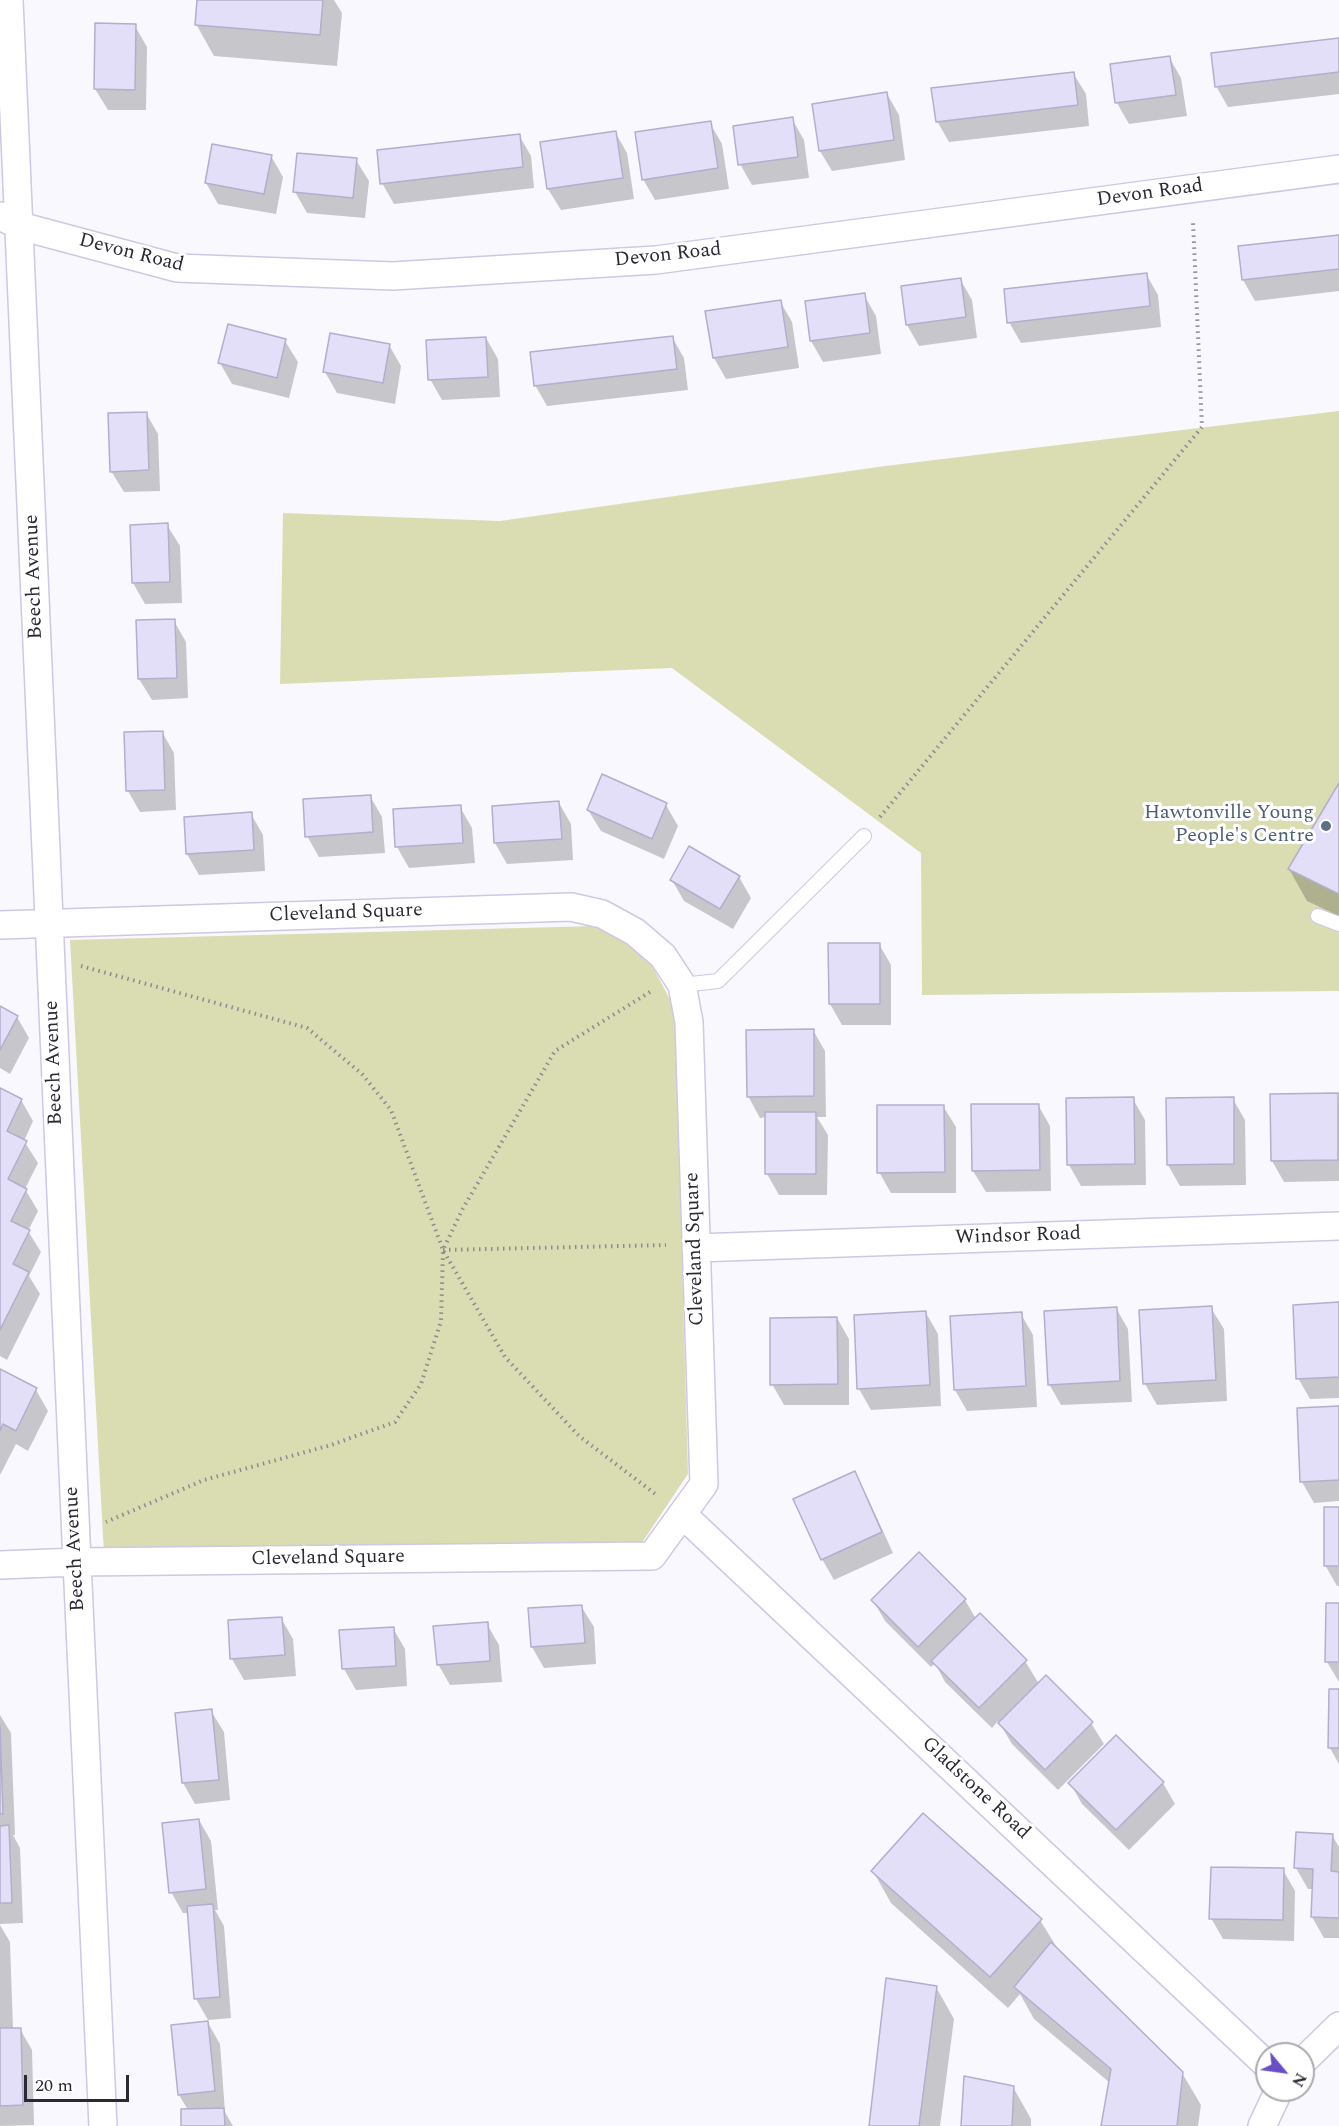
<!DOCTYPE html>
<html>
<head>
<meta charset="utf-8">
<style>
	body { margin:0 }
	#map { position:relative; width:1339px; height:2126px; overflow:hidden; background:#f9f8fe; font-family:Spectral,serif }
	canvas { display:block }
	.north { position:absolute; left:1255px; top:2042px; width:60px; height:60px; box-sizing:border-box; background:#fff; border:2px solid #aba9ae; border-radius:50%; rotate:119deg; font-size:16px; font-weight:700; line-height:24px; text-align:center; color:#2c2934 }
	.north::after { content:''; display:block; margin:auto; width:21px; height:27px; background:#694ec7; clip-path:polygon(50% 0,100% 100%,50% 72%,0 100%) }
	.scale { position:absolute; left:24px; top:2075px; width:105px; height:27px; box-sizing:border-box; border:3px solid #2c2934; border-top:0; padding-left:8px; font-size:18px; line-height:21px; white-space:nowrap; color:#2c2934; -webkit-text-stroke:4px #fff; paint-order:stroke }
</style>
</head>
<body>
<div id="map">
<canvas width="1339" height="2126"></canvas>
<div class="north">N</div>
<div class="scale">20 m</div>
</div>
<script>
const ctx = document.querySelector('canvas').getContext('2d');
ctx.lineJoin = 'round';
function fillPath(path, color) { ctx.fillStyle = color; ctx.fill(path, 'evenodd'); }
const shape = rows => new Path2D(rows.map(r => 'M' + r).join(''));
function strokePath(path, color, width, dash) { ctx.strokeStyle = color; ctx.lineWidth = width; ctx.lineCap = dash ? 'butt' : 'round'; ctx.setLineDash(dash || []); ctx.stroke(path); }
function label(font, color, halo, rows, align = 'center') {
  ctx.font = font + ' Spectral,serif'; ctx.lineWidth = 6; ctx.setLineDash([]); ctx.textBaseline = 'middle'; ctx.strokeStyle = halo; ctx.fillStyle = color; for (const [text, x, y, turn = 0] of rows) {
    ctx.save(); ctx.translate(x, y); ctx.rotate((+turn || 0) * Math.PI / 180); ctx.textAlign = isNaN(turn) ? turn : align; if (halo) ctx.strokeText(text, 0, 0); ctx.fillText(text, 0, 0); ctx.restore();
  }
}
fillPath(shape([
	[1339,411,1339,991,922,995,921,853,672,668,280,684,283,513,500,521,885,466],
	[596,926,647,956,675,1009,688,1474,639,1547,104,1554,70,940]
]), '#daddb2');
fillPath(shape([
	[198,0,334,0,342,13,337,66,214,56,196,24],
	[135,26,147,47,146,110,108,110,95,89],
	[1339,40,1339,94,1228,107,1216,86],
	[1169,57,1181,78,1187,116,1129,124,1117,103,1112,65],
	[1073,73,1086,94,1089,126,949,142,937,121],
	[887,94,899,115,905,160,832,171,820,151],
	[792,119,804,140,809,178,752,185,740,164],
	[710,123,722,144,729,189,655,200,643,179],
	[615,132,627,153,634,199,561,210,548,189,542,143],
	[519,135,531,156,534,188,394,204,382,183],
	[271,156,283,177,276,214,218,204,206,183],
	[356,160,369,181,365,218,307,213,295,192],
	[1339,236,1339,291,1255,301,1243,280],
	[1146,274,1158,295,1161,327,1021,343,1009,322],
	[960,279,972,300,977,338,919,346,907,325,902,287],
	[864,295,876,316,881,354,823,362,811,341],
	[780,301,792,322,799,368,726,379,714,358,707,312],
	[672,337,684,358,688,390,547,406,535,385],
	[486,338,498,359,500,397,442,400,430,379],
	[285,341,298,362,289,398,232,384,220,363],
	[389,345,401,366,395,404,337,393,325,372],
	[146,413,158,434,160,491,124,492,111,471],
	[167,525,180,546,182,603,145,604,133,583,131,526],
	[174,621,186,642,188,698,152,700,139,679],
	[162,732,174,753,176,810,140,812,128,791],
	[1339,786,1339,916,1307,901,1289,869],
	[370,796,382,817,385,853,319,857,307,836],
	[559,803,571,824,573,860,507,864,495,843],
	[666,805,678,826,664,859,601,831,588,810],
	[460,807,472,828,475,863,409,868,397,847],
	[251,814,263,835,265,871,199,875,187,854],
	[739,877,751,898,733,929,684,901,672,880],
	[879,944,891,965,891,1025,842,1025,830,1004],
	[0,1008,17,1017,29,1038,10,1074,0,1068],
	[813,1030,825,1051,826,1117,817,1117,828,1135,827,1195,779,1195,767,1174,766,1117,760,1118,748,1096],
	[0,1090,21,1100,33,1121,24,1141,38,1163,25,1189,38,1211,28,1231,41,1252,29,1276,40,1294,7,1360,0,1356],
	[1337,1095,1339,1099,1339,1181,1284,1182,1272,1161],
	[1133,1099,1145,1120,1146,1185,1081,1186,1069,1165],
	[1233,1099,1245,1120,1246,1185,1180,1186,1168,1165],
	[1038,1105,1050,1126,1051,1191,986,1192,973,1171],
	[943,1106,956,1127,956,1193,891,1193,879,1172],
	[1339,1304,1339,1398,1310,1399,1298,1378],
	[1116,1308,1128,1329,1132,1402,1061,1405,1049,1384],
	[1211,1308,1224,1329,1227,1401,1157,1405,1145,1384],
	[926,1313,938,1334,941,1406,871,1410,859,1389],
	[1021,1314,1033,1335,1037,1407,967,1411,955,1390],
	[837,1318,849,1339,849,1405,784,1405,772,1384],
	[0,1372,36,1390,48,1411,28,1451,16,1444,0,1475],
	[1339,1407,1339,1501,1314,1503,1302,1482],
	[854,1473,866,1494,893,1553,834,1580,822,1559,795,1500],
	[1339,1508,1339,1586,1337,1586,1325,1565],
	[919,1554,965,1600,976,1619,1025,1661,1039,1684,1091,1723,1104,1744,1058,1790,1012,1744,998,1721,992,1728,945,1682,935,1663,931,1667,885,1621,873,1600],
	[1339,1604,1339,1682,1327,1662],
	[581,1606,594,1627,596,1664,544,1668,532,1647],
	[281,1618,293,1639,296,1676,244,1680,232,1659],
	[487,1624,499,1645,502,1682,450,1685,438,1664],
	[393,1628,405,1649,407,1686,356,1690,344,1669],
	[1339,1690,1339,1764,1330,1748],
	[211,1711,224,1732,230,1800,195,1804,183,1783,177,1714],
	[0,1715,11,1733,15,1835,13,1835,20,1848,23,1923,0,1924],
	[1070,1783,1163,1783,1175,1804,1129,1850,1082,1804],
	[199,1820,211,1841,218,1910,215,1910,224,1926,231,2018,208,2020,196,1999,189,1913,183,1913,171,1892],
	[1332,1835,1339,1847,1339,1938,1324,1938,1312,1917,1313,1889,1308,1889,1296,1868],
	[1283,1870,1295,1891,1294,1941,1223,1939,1211,1918],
	[873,1871,1040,1920,1059,1951,1182,2073,1201,2105,1198,2126,1103,2126,1110,2083,1034,2019,1020,1994,1008,2008,891,1903],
	[0,1925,10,1942,13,2029,20,2029,32,2050,34,2125,0,2126],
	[936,1987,954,2019,940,2126,871,2126],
	[208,2023,220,2044,225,2112,233,2126,183,2126,188,2110,179,2095],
	[1013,2087,1031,2119,1031,2126,962,2126]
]), '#0003');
const building = shape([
	[197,0,323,0,320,35,195,25,197,0],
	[95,23,136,24,135,90,94,89,95,23],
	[1339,38,1339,72,1215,87,1211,53,1339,38],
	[1170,56,1176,95,1115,103,1110,64,1170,56],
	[1074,72,1078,105,936,122,931,88,1074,72],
	[887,92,894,140,819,151,812,104,887,92],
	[793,117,798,157,738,165,733,126,793,117],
	[711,121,718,168,642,180,635,132,711,121],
	[616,131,623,178,547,189,540,142,616,131],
	[520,134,523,167,380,184,377,150,520,134],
	[212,144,272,155,264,194,205,183,212,144],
	[297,153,357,158,353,198,293,192,297,153],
	[1339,235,1339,269,1242,280,1238,246,1339,235],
	[1147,273,1150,306,1007,323,1004,289,1147,273],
	[961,278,966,317,906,325,901,286,961,278],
	[865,293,870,333,810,341,805,301,865,293],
	[781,300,788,347,713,358,705,311,781,300],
	[228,324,286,339,277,378,218,363,228,324],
	[330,333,390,344,383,383,323,372,330,333],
	[673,336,677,369,534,386,530,352,673,336],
	[486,337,488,377,428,380,426,340,486,337],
	[147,412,149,470,110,472,108,413,147,412],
	[168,523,170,582,132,583,130,525,168,523],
	[175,619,177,678,138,679,136,620,175,619],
	[163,731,165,790,126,791,124,732,163,731],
	[602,774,667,803,652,839,587,810,602,774],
	[1339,783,1339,894,1288,869,1339,783],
	[371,795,373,832,305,837,303,799,371,795],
	[559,801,562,839,494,843,492,806,559,801],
	[461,805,463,843,395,847,393,809,461,805],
	[252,812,254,850,186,854,184,817,252,812],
	[689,846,740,876,720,909,670,880,689,846],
	[828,943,880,943,880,1004,829,1004,828,943],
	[0,1006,18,1016,0,1050,0,1006],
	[814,1029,814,1096,747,1097,746,1030,814,1029],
	[0,1088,22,1099,7,1131,27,1141,8,1179,27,1189,11,1221,30,1230,13,1264,29,1272,0,1330,0,1088],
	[1338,1093,1338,1160,1271,1161,1270,1094,1338,1093],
	[1134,1097,1135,1164,1067,1165,1066,1098,1134,1097],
	[1234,1097,1234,1164,1167,1165,1166,1098,1234,1097],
	[971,1104,1039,1104,1040,1170,972,1171,971,1104],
	[877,1105,944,1105,945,1172,877,1173,877,1105],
	[765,1112,816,1112,816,1174,765,1174,765,1112],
	[1339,1302,1339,1377,1296,1379,1293,1305,1339,1302],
	[1212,1306,1216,1380,1143,1384,1139,1310,1212,1306],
	[1117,1307,1120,1381,1048,1385,1044,1311,1117,1307],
	[926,1311,930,1385,857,1389,854,1315,926,1311],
	[1022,1312,1026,1386,954,1390,950,1316,1022,1312],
	[837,1317,838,1384,770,1385,770,1318,837,1317],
	[0,1369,37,1388,16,1431,3,1424,0,1431,0,1369],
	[1339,1406,1339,1480,1300,1482,1297,1408,1339,1406],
	[855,1471,882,1532,821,1560,793,1499,855,1471],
	[1324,1507,1339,1507,1339,1566,1324,1566,1324,1507],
	[919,1552,966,1599,918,1647,871,1600,919,1552],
	[1326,1603,1339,1603,1339,1662,1325,1662,1326,1603],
	[582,1605,585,1643,531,1647,528,1608,582,1605],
	[980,1613,1027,1660,979,1708,931,1661,980,1613],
	[282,1617,285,1655,230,1659,228,1620,282,1617],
	[488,1622,490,1661,437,1665,433,1626,488,1622],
	[394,1627,396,1666,342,1669,339,1630,394,1627],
	[1046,1675,1093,1722,1045,1770,998,1723,1046,1675],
	[1329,1689,1339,1689,1339,1748,1328,1748,1329,1689],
	[212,1709,219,1780,182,1783,175,1713,212,1709],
	[0,1725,3,1814,0,1814,0,1725],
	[1116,1735,1164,1782,1116,1830,1068,1783,1116,1735],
	[923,1813,1042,1919,990,1977,871,1871,923,1813],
	[199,1819,206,1889,169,1893,162,1823,199,1819],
	[9,1825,12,1903,0,1903,0,1826,9,1825],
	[1296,1832,1333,1834,1331,1871,1339,1872,1339,1918,1311,1917,1313,1869,1294,1868,1296,1832],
	[1211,1867,1284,1868,1283,1920,1209,1919,1211,1867],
	[213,1904,220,1997,194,1999,187,1906,213,1904],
	[1051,1942,1183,2072,1177,2126,1101,2126,1111,2069,1014,1987,1051,1942],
	[886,1978,937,1986,919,2126,869,2126,886,1978],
	[208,2021,215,2091,178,2095,171,2025,208,2021],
	[0,2028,21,2028,23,2105,0,2106,0,2028],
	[964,2076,1014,2086,1012,2126,961,2126,964,2076],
	[224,2108,225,2126,181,2126,181,2109,224,2108]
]);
fillPath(building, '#e3dff9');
strokePath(building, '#b2aecc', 1.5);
const lane = shape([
	[1318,916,1339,924],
	[682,985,718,981,864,836]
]);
const street = shape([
	[9,0,77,1562,103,2126],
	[0,216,20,226,177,268,393,276,656,260,1339,169],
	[0,925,571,907,602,914,635,932,663,956,682,985,689,1022,704,1484,652,1556,77,1562,0,1565],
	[696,1248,1339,1226],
	[682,1514,1267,2065],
	[1303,2061,1339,2026],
	[1262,2126,1279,2090]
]);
strokePath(lane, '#cfc7e6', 16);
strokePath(street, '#cfc7e6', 30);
strokePath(shape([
	[880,817,1202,427,1193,221],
	[81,966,307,1028,362,1074,391,1110,443,1250,441,1321,421,1384,395,1422,331,1445,204,1480,106,1522],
	[650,992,555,1051,462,1210,443,1250,505,1357,579,1436,658,1496],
	[443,1250,666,1245]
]), '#8c8a93', 4, [1.5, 4.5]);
strokePath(lane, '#fff', 14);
strokePath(street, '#fff', 27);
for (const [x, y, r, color] of [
	[1326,826,6,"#5c6f8a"]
]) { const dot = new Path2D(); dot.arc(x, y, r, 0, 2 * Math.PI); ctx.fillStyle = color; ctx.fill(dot); strokePath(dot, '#fff', 2); }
label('20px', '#2c2934', '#fff', [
	["Devon Road",1150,194,-8],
	["Devon Road",131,254,14],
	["Devon Road",668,256,-6],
	["Beech Avenue",35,577,-92],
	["Cleveland Square",346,914,-2],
	["Beech Avenue",55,1063,-92],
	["Windsor Road",1018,1237,-2],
	["Cleveland Square",696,1249,-92],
	["Beech Avenue",76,1549,-93],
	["Cleveland Square",328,1559,-1],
	["Gladstone Road",975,1789,43]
]);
label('20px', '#4e5e75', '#fff', [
	["Hawtonville Young",1314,814],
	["People's Centre",1314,837]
], 'right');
</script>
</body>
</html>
